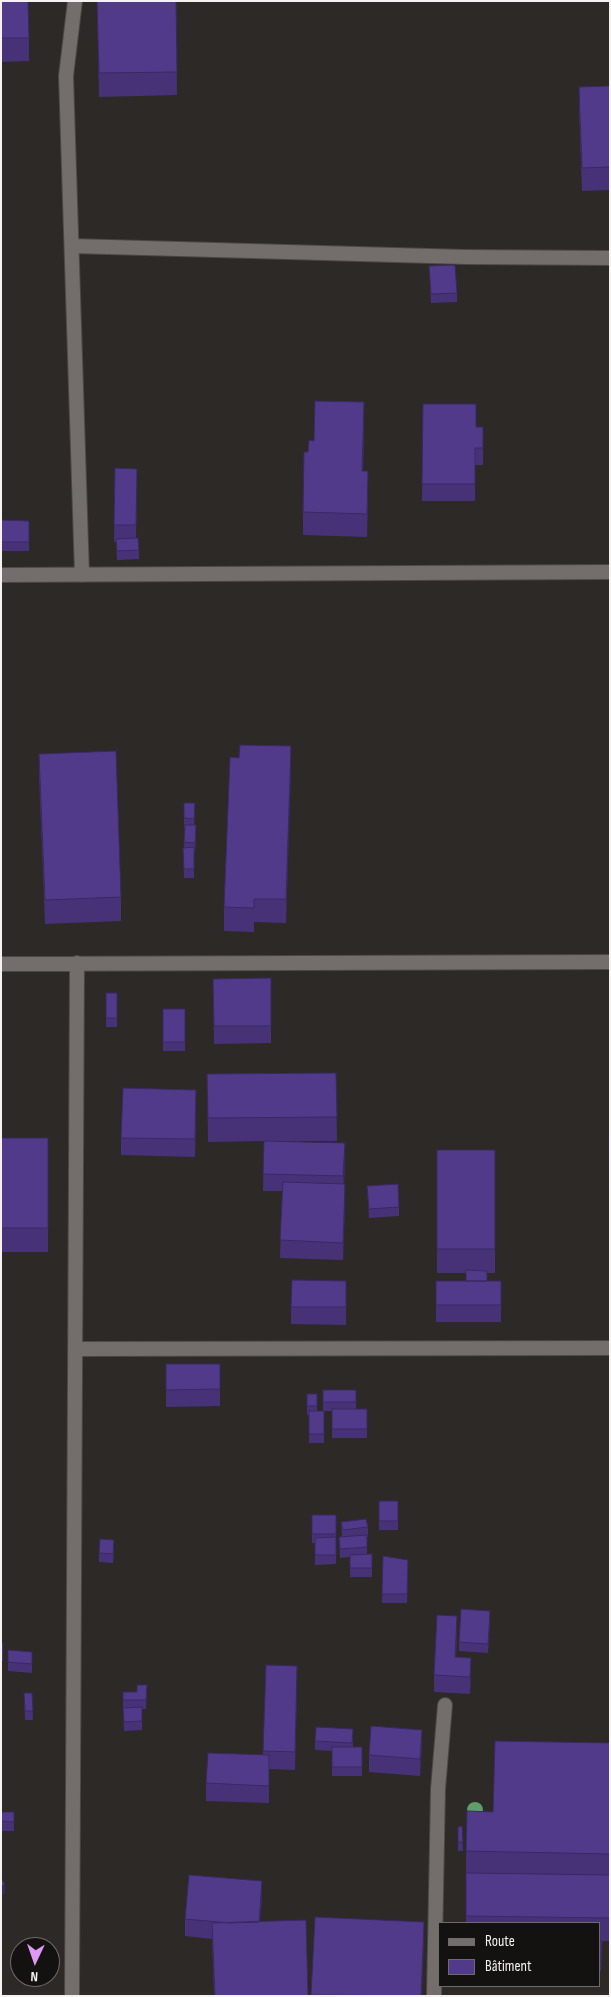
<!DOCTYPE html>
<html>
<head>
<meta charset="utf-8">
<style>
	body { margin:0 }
	#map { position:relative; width:611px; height:1997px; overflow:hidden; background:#2d2927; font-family:"Sofia Sans Condensed",sans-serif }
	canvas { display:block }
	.frame { position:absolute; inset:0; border:2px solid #f5f2f1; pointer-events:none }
	.legend { position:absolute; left:438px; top:1922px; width:162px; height:65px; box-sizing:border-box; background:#141211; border:1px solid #6e6c6b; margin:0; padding:6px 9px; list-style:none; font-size:15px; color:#f5f2f1 }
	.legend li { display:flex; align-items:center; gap:10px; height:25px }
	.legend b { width:25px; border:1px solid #6e6c6b }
	.north { position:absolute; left:10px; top:1937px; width:50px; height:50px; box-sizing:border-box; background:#141211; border:1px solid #6e6c6b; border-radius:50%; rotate:183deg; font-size:14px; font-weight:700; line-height:20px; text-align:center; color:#f5f2f1 }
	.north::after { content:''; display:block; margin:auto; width:18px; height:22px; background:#dd99f4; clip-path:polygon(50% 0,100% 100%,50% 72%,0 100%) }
</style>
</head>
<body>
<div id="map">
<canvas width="611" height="1997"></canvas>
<div class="frame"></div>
<ul class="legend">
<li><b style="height:6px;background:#736e6c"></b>Route</li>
<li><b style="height:14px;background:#523a8b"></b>Bâtiment</li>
</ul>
<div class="north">N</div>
</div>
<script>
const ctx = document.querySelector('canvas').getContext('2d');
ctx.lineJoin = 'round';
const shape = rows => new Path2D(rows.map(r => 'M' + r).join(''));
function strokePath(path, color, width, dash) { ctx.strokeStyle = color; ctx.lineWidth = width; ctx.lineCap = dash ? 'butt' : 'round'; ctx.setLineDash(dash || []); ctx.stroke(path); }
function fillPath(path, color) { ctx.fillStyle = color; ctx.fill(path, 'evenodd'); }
const minor = shape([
	[75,1,66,76,82,575],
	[72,246,466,257,610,258],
	[1,575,610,572],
	[1,964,610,962],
	[75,1349,610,1348],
	[72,1996,77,963],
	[434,1996,438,1789,445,1705]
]);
strokePath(minor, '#4b4846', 16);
strokePath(minor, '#736e6c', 14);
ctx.fillStyle = '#619d6b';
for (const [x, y] of [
	[475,1810]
]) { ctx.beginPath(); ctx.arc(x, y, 8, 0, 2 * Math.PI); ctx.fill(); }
fillPath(shape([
	[1,1,29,38,29,61,1,62],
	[97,1,176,1,177,95,99,97],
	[610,86,610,190,582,191,579,111,579,87],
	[429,266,457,293,457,302,431,303],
	[423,404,476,427,483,427,483,465,475,465,475,501,422,501],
	[364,426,363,471,368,495,367,537,303,535,303,512,308,452,314,441],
	[115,468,137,469,136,538,139,550,139,559,117,560,116,542,114,542],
	[1,520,29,521,29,551,1,551],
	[39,754,121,897,121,921,45,924,39,777],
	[291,770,286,923,254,922,254,932,224,931,224,907],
	[195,812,194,825,196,835,195,852,194,852,194,878,184,878,183,848,184,848,185,828,184,827,184,818],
	[271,978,271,1043,214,1044,213,979],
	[106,993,117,993,117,1027,106,1027],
	[163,1009,185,1009,185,1051,163,1051],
	[336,1073,337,1141,275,1141,345,1161,344,1184,345,1202,343,1260,280,1258,282,1191,263,1191,264,1141,208,1142,207,1074],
	[196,1107,195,1157,121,1155,121,1138],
	[1,1138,48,1138,48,1252,1,1252],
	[437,1150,495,1150,495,1273,487,1273,487,1281,501,1281,501,1322,436,1322,436,1281,466,1281,466,1273,437,1273],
	[367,1186,399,1207,399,1216,369,1218],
	[346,1281,346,1325,291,1324,291,1307],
	[166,1364,220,1364,220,1406,166,1407],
	[323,1390,356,1390,356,1409,367,1409,367,1438,332,1438,332,1411,323,1411],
	[307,1394,317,1394,317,1411,324,1411,324,1443,309,1443,309,1415,307,1415],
	[379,1501,398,1501,398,1530,379,1530],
	[312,1515,336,1515,336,1564,315,1565,315,1543,312,1543],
	[341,1522,368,1527,368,1537,367,1537,367,1554,372,1554,372,1577,350,1577,350,1557,340,1558,339,1537,342,1537],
	[114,1549,113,1563,99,1562,99,1553],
	[383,1556,408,1569,407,1603,382,1603],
	[490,1620,488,1653,459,1651,459,1642],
	[457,1633,456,1657,471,1675,470,1694,434,1692,434,1675],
	[1,1643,3,1643,3,1661,1,1661],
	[32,1661,32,1673,8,1671,8,1662],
	[266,1665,297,1683,295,1770,269,1769,269,1803,206,1801,206,1783,263,1755],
	[147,1685,146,1709,142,1709,142,1730,124,1731,123,1709,123,1692,137,1692],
	[24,1693,32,1693,33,1720,25,1720],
	[353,1729,353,1747,362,1747,362,1776,332,1776,332,1751,315,1750,315,1741],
	[610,1743,610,1941,602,1941,601,1971,600,1971,600,1923,466,1923,466,1851,493,1812],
	[422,1747,420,1776,369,1772,369,1755],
	[1,1812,14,1812,14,1831,1,1831],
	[462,1826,463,1851,458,1851,458,1827],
	[262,1898,260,1922,308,1996,214,1996,212,1939,185,1936,185,1919]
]), '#473278');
fillPath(shape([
	[368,471,368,495,367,537,367,514],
	[291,746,291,770,286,923,286,899],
	[345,1143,345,1161,343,1193,343,1176],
	[345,1184,345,1202,343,1260,343,1243],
	[457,1616,457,1633,455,1674,455,1657],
	[471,1658,471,1675,470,1694,470,1677],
	[297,1666,297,1683,295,1770,295,1752],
	[422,1730,422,1747,420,1776,420,1759],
	[262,1881,262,1898,258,1942,258,1925],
	[5,1885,5,1894,1,1895,1,1886],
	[424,1922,424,1945,422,1996,421,1996]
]), '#392961');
const building = shape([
	[1,1,28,1,29,38,1,38,1,1],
	[97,1,176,1,177,72,99,73,97,1],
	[610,86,610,167,582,168,579,87,610,86],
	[455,265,457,293,431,294,429,266,455,265],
	[315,401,364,402,362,471,368,471,367,514,303,512,304,452,308,452,309,440,314,441,315,401],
	[423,404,476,404,476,427,483,427,483,448,475,448,475,484,422,484,423,404],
	[115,468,137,469,136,525,114,525,115,468],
	[1,520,29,521,29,542,1,542,1,520],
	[138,538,139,550,117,551,116,539,138,538],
	[240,745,291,746,286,899,254,899,254,908,224,907,230,757,239,758,240,745],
	[116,751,121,897,45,900,39,754,116,751],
	[184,803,195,803,194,819,184,818,184,803],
	[185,825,196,825,195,843,184,842,185,825],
	[194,847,194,869,184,869,183,848,194,847],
	[271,978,271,1026,214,1026,213,979,271,978],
	[106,993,117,993,117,1018,106,1018,106,993],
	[163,1009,185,1009,185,1042,163,1042,163,1009],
	[336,1073,337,1117,208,1118,207,1074,336,1073],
	[123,1088,196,1090,195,1139,121,1138,123,1088],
	[609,1136,610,1136,610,1238,609,1136],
	[1,1138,48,1138,48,1228,1,1228,1,1138],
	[264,1141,345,1143,343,1176,263,1174,264,1141],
	[437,1150,495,1150,495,1249,437,1249,437,1150],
	[283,1182,345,1184,343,1243,280,1240,283,1182],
	[398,1184,399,1207,369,1209,367,1186,398,1184],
	[466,1270,487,1271,487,1281,466,1281,466,1270],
	[292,1280,346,1281,346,1307,291,1307,292,1280],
	[436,1281,501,1281,501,1305,436,1305,436,1281],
	[166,1364,220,1364,220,1389,166,1390,166,1364],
	[323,1390,356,1390,356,1402,323,1402,323,1390],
	[307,1394,317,1394,317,1406,307,1406,307,1394],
	[332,1409,367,1409,367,1429,332,1429,332,1409],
	[309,1411,324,1411,324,1434,309,1434,309,1411],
	[379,1501,398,1501,398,1521,379,1521,379,1501],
	[312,1515,336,1515,336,1534,312,1534,312,1515],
	[366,1519,368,1527,343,1530,341,1522,366,1519],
	[367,1535,367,1547,340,1549,339,1537,367,1535],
	[336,1537,336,1555,315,1555,315,1538,336,1537],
	[100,1539,114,1540,113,1554,99,1553,100,1539],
	[372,1554,372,1568,350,1568,350,1555,372,1554],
	[383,1556,408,1560,407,1594,382,1594,383,1556],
	[461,1609,490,1611,488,1644,459,1642,461,1609],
	[437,1615,457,1616,455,1657,471,1658,470,1677,434,1675,437,1615],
	[1,1643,3,1643,3,1652,1,1652,1,1643],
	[8,1650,32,1652,32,1664,8,1662,8,1650],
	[266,1665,297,1666,295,1752,263,1751,266,1665],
	[137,1685,147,1685,146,1700,123,1700,123,1692,137,1692,137,1685],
	[24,1693,32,1693,33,1711,25,1711,24,1693],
	[142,1707,142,1721,124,1722,123,1708,142,1707],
	[371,1726,422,1730,420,1759,369,1755,371,1726],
	[316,1727,353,1729,352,1743,315,1741,316,1727],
	[495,1741,610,1743,610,1854,466,1851,467,1811,493,1812,495,1741],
	[332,1747,362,1747,362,1767,332,1767,332,1747],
	[208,1753,269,1755,269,1786,206,1783,208,1753],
	[1,1812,14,1812,14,1822,1,1821,1,1812],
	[462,1826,463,1842,458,1842,458,1827,462,1826],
	[466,1873,610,1875,610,1918,466,1916,466,1873],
	[189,1875,262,1881,259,1922,230,1923,185,1919,189,1875],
	[1,1877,5,1885,1,1886,1,1877],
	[315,1917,424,1922,421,1996,311,1995,315,1917],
	[306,1920,308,1996,215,1996,212,1923,306,1920],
	[600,1941,602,1941,601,1962,600,1962,600,1941]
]);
fillPath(building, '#523a8b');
strokePath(building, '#392961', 1);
</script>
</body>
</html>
